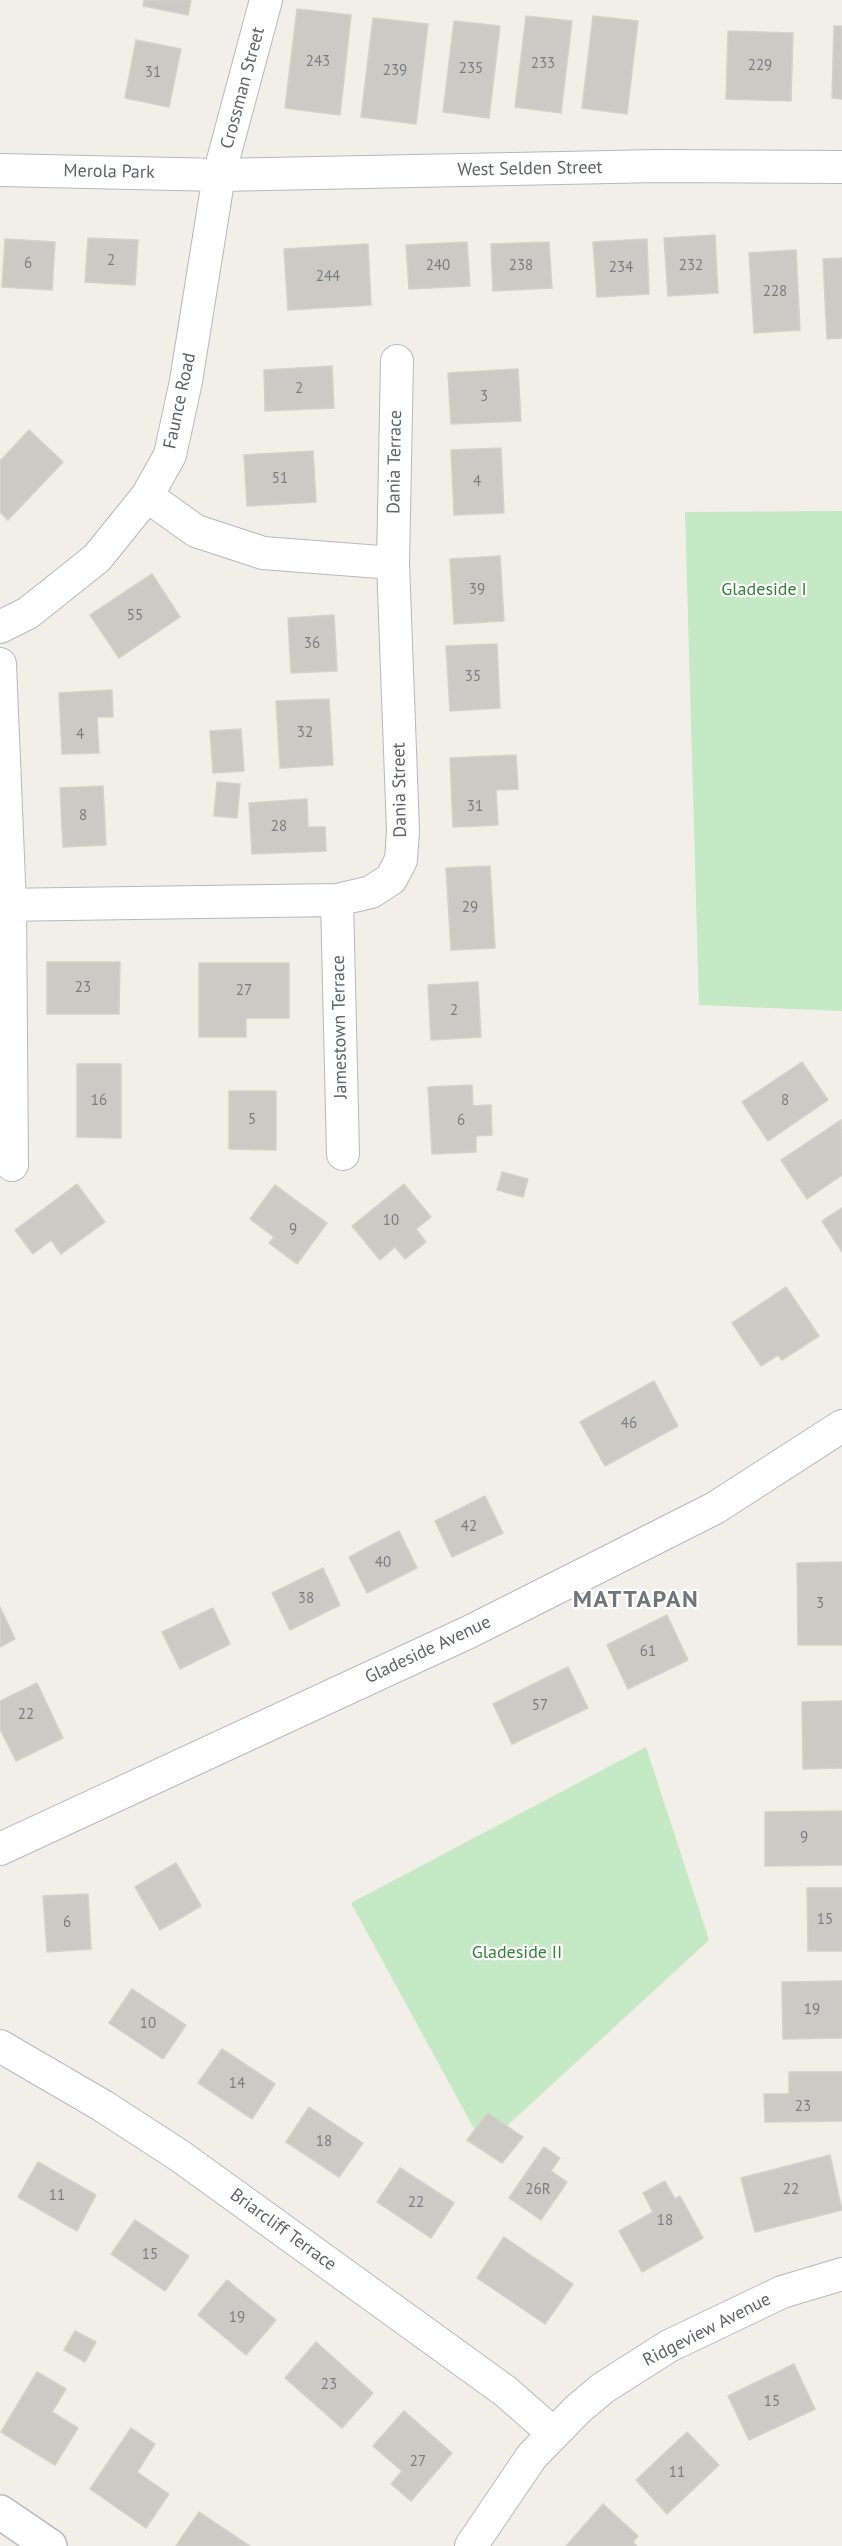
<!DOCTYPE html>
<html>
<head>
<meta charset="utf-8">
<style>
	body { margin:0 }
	canvas { display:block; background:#f1efe8 }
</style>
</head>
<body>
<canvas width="842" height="2546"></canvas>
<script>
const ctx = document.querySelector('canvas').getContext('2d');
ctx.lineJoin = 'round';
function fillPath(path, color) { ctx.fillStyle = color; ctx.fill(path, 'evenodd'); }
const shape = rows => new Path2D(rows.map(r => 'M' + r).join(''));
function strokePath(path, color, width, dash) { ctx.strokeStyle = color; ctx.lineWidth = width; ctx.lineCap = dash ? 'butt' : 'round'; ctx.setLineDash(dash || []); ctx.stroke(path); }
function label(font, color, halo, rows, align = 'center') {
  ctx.font = font + ' "PT Sans",sans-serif'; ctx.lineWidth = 4.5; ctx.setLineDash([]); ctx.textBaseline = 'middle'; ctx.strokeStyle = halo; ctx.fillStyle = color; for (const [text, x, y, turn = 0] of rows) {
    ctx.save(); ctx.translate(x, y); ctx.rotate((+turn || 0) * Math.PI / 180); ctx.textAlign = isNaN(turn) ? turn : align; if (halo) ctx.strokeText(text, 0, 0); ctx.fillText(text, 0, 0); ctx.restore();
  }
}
fillPath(shape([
	[842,511,842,1011,699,1005,685,512],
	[646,1747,709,1940,484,2147,351,1903]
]), '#c5e8c5');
const building = shape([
	[144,0,191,0,188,15,143,6,144,0],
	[297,9,351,15,340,115,285,108,297,9],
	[526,16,572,21,561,113,515,107,526,16],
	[593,16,638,21,627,114,582,108,593,16],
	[373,18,428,24,416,124,361,117,373,18],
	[454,21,500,26,489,118,443,112,454,21],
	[834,26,842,26,842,99,832,98,834,26],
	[728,31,793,33,791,101,726,99,728,31],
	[136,40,181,49,169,107,125,98,136,40],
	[715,235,718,293,668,296,664,238,715,235],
	[88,238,138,240,135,285,85,282,88,238],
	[5,239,55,242,52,290,2,287,5,239],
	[647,239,649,294,597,297,593,242,647,239],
	[467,242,470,286,409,289,406,245,467,242],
	[549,242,552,288,493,291,491,244,549,242],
	[368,244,371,305,288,310,284,249,368,244],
	[796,250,800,330,754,333,749,253,796,250],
	[842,258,842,338,827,339,823,259,842,258],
	[332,366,334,408,265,411,264,370,332,366],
	[518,369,521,421,451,424,448,373,518,369],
	[29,430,63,462,8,520,0,512,0,461,29,430],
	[501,448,504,513,454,515,451,450,501,448],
	[313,451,316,502,247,506,244,455,313,451],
	[500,556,504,621,454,624,450,559,500,556],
	[152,574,180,617,119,658,90,615,152,574],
	[334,615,337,671,291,673,288,618,334,615],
	[497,644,500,708,450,711,446,646,497,644],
	[112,690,113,717,97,717,99,753,62,754,59,693,112,690],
	[329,699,333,765,280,768,276,701,329,699],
	[241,729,244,771,213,773,210,731,241,729],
	[516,755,518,789,496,790,498,825,453,827,450,758,516,755],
	[217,782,240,784,237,818,214,816,217,782],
	[103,786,106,845,63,847,60,788,103,786],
	[307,799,308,827,325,827,326,851,252,854,249,803,307,799],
	[490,866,495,948,451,950,446,868,490,866],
	[47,962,120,962,119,1014,47,1014,47,962],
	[199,963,289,963,289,1018,246,1018,246,1037,199,1037,199,963],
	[478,982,481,1037,431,1040,428,985,478,982],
	[802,1062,828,1100,768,1141,742,1102,802,1062],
	[77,1064,121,1064,121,1138,77,1137,77,1064],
	[472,1085,473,1106,491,1105,492,1135,476,1136,476,1152,432,1154,428,1087,472,1085],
	[229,1091,276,1091,276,1150,229,1149,229,1091],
	[841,1120,842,1175,807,1199,781,1160,841,1120],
	[502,1172,528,1179,523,1197,497,1190,502,1172],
	[77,1184,105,1222,61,1254,51,1240,33,1254,15,1230,77,1184],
	[404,1184,431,1217,416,1229,426,1242,405,1259,395,1247,380,1260,352,1226,404,1184],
	[275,1185,327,1223,297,1264,269,1243,274,1237,250,1219,275,1185],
	[842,1208,842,1252,822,1221,842,1208],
	[786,1287,819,1336,782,1360,778,1355,761,1366,732,1323,786,1287],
	[654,1381,678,1426,605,1466,580,1422,654,1381],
	[485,1496,503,1533,452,1557,435,1521,485,1496],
	[399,1531,417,1568,367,1593,349,1557,399,1531],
	[842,1562,842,1645,798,1645,797,1563,842,1562],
	[323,1568,340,1605,290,1630,272,1593,323,1568],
	[0,1607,15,1639,0,1647,0,1607],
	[213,1608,230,1644,180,1669,162,1632,213,1608],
	[667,1615,688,1660,628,1689,607,1645,667,1615],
	[568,1667,588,1708,512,1744,493,1704,568,1667],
	[37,1683,63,1738,16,1761,0,1729,0,1701,37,1683],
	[842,1701,842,1768,803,1769,802,1702,842,1701],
	[842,1811,842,1865,765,1866,765,1812,842,1811],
	[176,1863,201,1906,160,1930,135,1887,176,1863],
	[807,1888,842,1888,842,1951,808,1951,807,1888],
	[88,1894,91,1949,47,1952,43,1896,88,1894],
	[842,1981,842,2038,783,2039,782,1982,842,1981],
	[132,1989,186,2025,163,2059,109,2023,132,1989],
	[222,2049,275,2084,252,2119,198,2083,222,2049],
	[789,2072,842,2072,842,2121,765,2122,764,2094,789,2094,789,2072],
	[309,2107,363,2143,339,2177,286,2142,309,2107],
	[488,2113,523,2137,502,2163,467,2140,488,2113],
	[544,2147,560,2158,551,2171,567,2182,541,2220,509,2198,544,2147],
	[830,2155,842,2210,755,2232,741,2178,830,2155],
	[38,2162,96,2195,77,2231,18,2197,38,2162],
	[400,2168,454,2203,431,2238,377,2202,400,2168],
	[665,2181,675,2199,680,2196,703,2238,642,2272,619,2231,653,2212,643,2193,665,2181],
	[135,2220,189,2256,165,2291,111,2254,135,2220],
	[504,2237,573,2284,545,2324,477,2278,504,2237],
	[227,2280,276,2320,246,2355,198,2315,227,2280],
	[75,2331,96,2342,85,2362,64,2350,75,2331],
	[316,2342,373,2393,342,2428,285,2378,316,2342],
	[794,2364,815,2409,749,2440,728,2396,794,2364],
	[37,2372,66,2389,52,2412,78,2428,55,2465,1,2432,37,2372],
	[404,2411,452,2453,411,2501,391,2484,402,2471,373,2446,404,2411],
	[131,2428,155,2444,137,2472,169,2494,146,2528,90,2489,131,2428],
	[687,2432,719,2465,667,2514,636,2480,687,2432],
	[603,2504,638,2536,633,2542,637,2546,566,2546,603,2504],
	[199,2512,250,2546,176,2546,199,2512]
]);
fillPath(building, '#cccac5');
strokePath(building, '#d6d1c6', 1.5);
const street = shape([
	[0,170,219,175,659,166,842,167],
	[393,563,397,361],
	[0,627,28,613,97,558,147,496,170,455,186,381,219,175,266,0],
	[0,664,10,905,12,1165],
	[337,900,343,1154],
	[0,905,337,900,371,892,391,879,401,860,403,831,393,563,263,553,196,531,147,496],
	[0,1849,469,1632,715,1508,842,1426],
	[0,2046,103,2106,180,2156,505,2391,553,2433],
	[471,2546,532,2456,578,2409,603,2388,669,2346,782,2292,842,2274]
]);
const secondary = shape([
	[0,2512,50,2546]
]);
strokePath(street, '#b5b8bc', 34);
strokePath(secondary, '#b6babf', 36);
strokePath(street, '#fff', 32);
strokePath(secondary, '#fff', 33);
label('15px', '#7a7d7f', null, [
	["243",318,62],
	["233",543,64],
	["229",760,66],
	["235",471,69],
	["239",395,71],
	["31",153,73],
	["2",111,261],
	["6",28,264],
	["240",438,266],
	["238",521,266],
	["232",691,266],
	["234",621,268],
	["244",328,277],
	["228",775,292],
	["2",299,389],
	["3",484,397],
	["51",280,479],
	["4",477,482],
	["39",477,590],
	["55",135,616],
	["36",312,644],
	["35",473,677],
	["32",305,733],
	["4",80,735],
	["31",475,807],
	["8",83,816],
	["28",279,827],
	["29",470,908],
	["23",83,988],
	["27",244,991],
	["2",454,1011],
	["16",99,1101],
	["8",785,1101],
	["5",252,1120],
	["6",461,1121],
	["10",391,1221],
	["9",293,1230],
	["46",629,1424],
	["42",469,1527],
	["40",383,1563],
	["38",306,1599],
	["3",820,1604],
	["61",648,1652],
	["57",540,1706],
	["22",26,1715],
	["9",804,1838],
	["15",825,1920],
	["6",67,1923],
	["19",812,2010],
	["10",148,2024],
	["14",237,2084],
	["23",803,2107],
	["18",324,2142],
	["26R",538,2190],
	["22",791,2190],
	["11",57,2196],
	["22",416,2203],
	["18",665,2221],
	["15",150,2255],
	["19",237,2318],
	["23",329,2385],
	["15",772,2402],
	["27",418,2462],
	["11",677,2473]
]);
label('18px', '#5f6368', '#fff', [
	["Crossman Street",243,88,-75],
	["West Selden Street",530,169,-1],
	["Merola Park",109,172,1],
	["Faunce Road",180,401,-78],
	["Dania Terrace",395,462,-89],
	["Dania Street",400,790,-91],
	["Jamestown Terrace",340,1027,-91],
	["Gladeside Avenue",428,1650,-25],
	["Briarcliff Terrace",283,2230,36],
	["Ridgeview Avenue",707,2330,-27]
]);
label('18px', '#348238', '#fff', [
	["Gladeside I",764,590],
	["Gladeside II",517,1953]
]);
ctx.letterSpacing = '1.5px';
label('bold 24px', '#70757a', '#fff', [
	["MATTAPAN",636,1600]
]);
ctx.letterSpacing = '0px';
</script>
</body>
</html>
